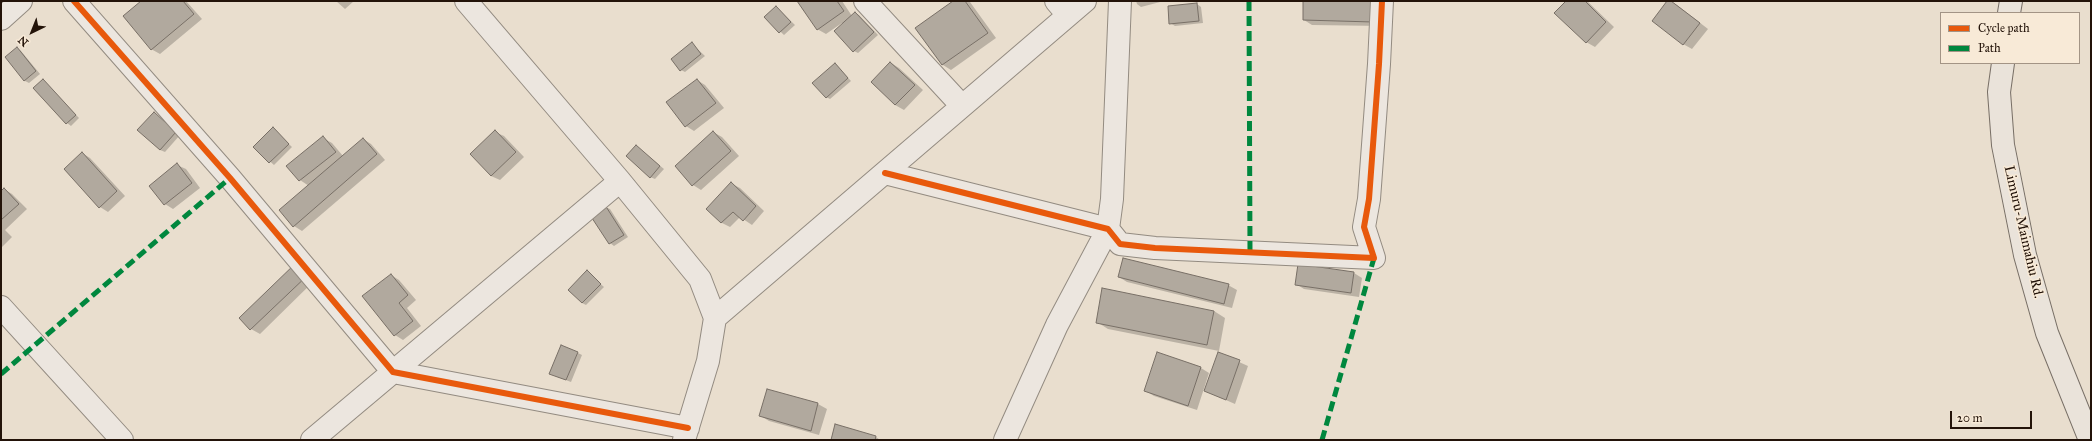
<!DOCTYPE html>
<html>
<head>
<meta charset="utf-8">
<style>
	body { margin:0 }
	#map { position:relative; width:2092px; height:441px; overflow:hidden; background:#e9dece; font-family:"IM FELL Great Primer",serif }
	canvas { display:block }
	.frame { position:absolute; inset:0; border:2px solid #231309; pointer-events:none }
	.legend { position:absolute; left:1940px; top:12px; width:140px; height:52px; box-sizing:border-box; background:#f8ead7; border:1px solid #a39485; margin:0; padding:5px 7px; list-style:none; font-size:12px; color:#231309 }
	.legend li { display:flex; align-items:center; gap:8px; height:20px }
	.legend b { width:20px; border:1px solid #a39485 }
	.north { position:absolute; left:12px; top:12px; width:40px; height:40px; -webkit-text-stroke:3px #f8ead7; paint-order:stroke; rotate:223deg; font-size:11px; font-weight:700; line-height:16px; text-align:center; color:#231309 }
	.north::after { content:''; display:block; margin:auto; width:14px; height:18px; background:#231309; clip-path:polygon(50% 0,100% 100%,50% 72%,0 100%) }
	.scale { position:absolute; left:1950px; top:411px; width:82px; height:18px; box-sizing:border-box; border:2px solid #231309; border-top:0; padding-left:5px; font-size:12px; line-height:14px; white-space:nowrap; color:#231309; -webkit-text-stroke:3px #f8ead7; paint-order:stroke }
</style>
</head>
<body>
<div id="map">
<canvas width="2092" height="441"></canvas>
<div class="frame"></div>
<ul class="legend">
<li><b style="height:5px;background:#e8590c"></b>Cycle path</li>
<li><b style="height:5px;background:#00873e"></b>Path</li>
</ul>
<div class="north">N</div>
<div class="scale">20 m</div>
</div>
<script>
const ctx = document.querySelector('canvas').getContext('2d');
ctx.lineJoin = 'round';
function fillPath(path, color) { ctx.fillStyle = color; ctx.fill(path, 'evenodd'); }
const shape = rows => new Path2D(rows.map(r => 'M' + r).join(''));
function strokePath(path, color, width, dash) { ctx.strokeStyle = color; ctx.lineWidth = width; ctx.lineCap = dash ? 'butt' : 'round'; ctx.setLineDash(dash || []); ctx.stroke(path); }
function label(font, color, halo, rows, align = 'center') {
  ctx.font = font + ' "IM FELL Great Primer",serif'; ctx.lineWidth = 3; ctx.setLineDash([]); ctx.textBaseline = 'middle'; ctx.strokeStyle = halo; ctx.fillStyle = color; for (const [text, x, y, turn = 0] of rows) {
    ctx.save(); ctx.translate(x, y); ctx.rotate((+turn || 0) * Math.PI / 180); ctx.textAlign = isNaN(turn) ? turn : align; if (halo) ctx.strokeText(text, 0, 0); ctx.fillText(text, 0, 0); ctx.restore();
  }
}
fillPath(shape([
	[142,1,186,1,202,19,160,54,151,49],
	[336,1,354,1,345,9],
	[798,1,842,1,852,16,855,13,859,15,878,35,858,53,854,51,842,23,826,34,817,29],
	[955,1,970,2,996,38,951,70,943,65,916,28],
	[1136,1,1164,1,1141,7,1137,4],
	[1304,1,1382,1,1382,26,1312,25,1304,20],
	[1567,1,1587,1,1614,27,1595,47,1586,42],
	[1668,1,1677,5,1708,29,1692,49,1683,44],
	[1197,4,1201,7,1203,23,1175,26,1170,23],
	[776,7,795,25,784,35,765,17],
	[692,44,705,56,685,72,681,70],
	[17,48,21,51,40,74,29,83,25,81,6,57],
	[891,63,899,68,923,90,904,110,895,105],
	[835,64,851,81,830,99,826,97],
	[697,80,705,85,724,108,694,131,686,126],
	[43,81,79,118,71,126,67,123],
	[154,113,180,135,165,152,160,150],
	[273,129,292,147,274,165,254,147],
	[495,132,504,136,524,157,500,180,491,176],
	[713,132,722,137,739,156,701,190,693,185],
	[323,138,332,143,343,156,363,139,371,144,385,160,302,231,294,226,309,186,300,180],
	[637,147,664,169,655,179,650,177],
	[82,153,90,158,125,196,108,212,100,207],
	[177,165,186,169,200,188,173,209,165,204],
	[732,184,740,188,764,211,752,225,740,217,730,227,722,223,708,209],
	[4,189,12,194,27,209,5,230,12,237,2,247,1,192],
	[605,207,610,209,628,237,614,246,610,243],
	[298,263,317,278,260,334,251,329,241,318],
	[587,272,604,287,586,305,582,303],
	[1354,273,1362,278,1359,297,1304,289,1296,284],
	[391,275,399,280,416,300,407,308,421,326,403,340,395,335],
	[1119,277,1228,285,1237,290,1232,308,1127,282],
	[1214,311,1225,318,1219,351,1108,329,1097,322],
	[578,353,582,355,571,382,555,376],
	[1219,353,1248,366,1235,404,1205,391],
	[1201,368,1209,373,1197,410,1154,396,1146,391],
	[768,390,818,404,827,409,819,435,769,421,761,416],
	[836,426,876,437,880,440,832,440]
]), '#0003');
const building = shape([
	[141,1,183,1,194,14,151,50,123,16,141,1],
	[797,1,837,1,844,11,817,30,797,1],
	[953,1,965,1,988,33,942,65,915,28,953,1],
	[1303,1,1374,1,1373,22,1303,20,1303,1],
	[1566,1,1585,1,1606,22,1586,43,1554,13,1566,1],
	[1667,1,1671,1,1700,23,1683,45,1652,21,1667,1],
	[1197,3,1199,21,1169,24,1168,6,1197,3],
	[776,6,791,22,779,33,764,17,776,6],
	[855,12,874,32,853,52,834,31,855,12],
	[692,42,701,54,680,71,671,59,692,42],
	[17,47,36,71,24,81,5,57,17,47],
	[890,62,915,85,895,105,871,82,890,62],
	[835,63,848,78,826,98,812,83,835,63],
	[43,79,76,115,66,124,33,88,43,79],
	[697,79,716,103,685,127,666,102,697,79],
	[154,112,176,132,160,150,137,130,154,112],
	[273,127,289,144,269,163,253,147,273,127],
	[495,130,516,152,491,176,470,154,495,130],
	[713,131,731,151,692,186,675,166,713,131],
	[323,136,336,152,299,181,286,166,323,136],
	[363,138,377,154,293,227,279,210,363,138],
	[636,145,660,166,650,178,626,156,636,145],
	[82,152,117,191,99,208,64,169,82,152],
	[177,163,192,183,164,205,149,186,177,163],
	[731,182,756,206,743,221,733,212,721,223,706,209,731,182],
	[4,188,19,204,1,220,1,191,4,188],
	[605,205,624,235,609,244,590,215,605,205],
	[1123,258,1229,284,1224,304,1118,277,1123,258],
	[298,261,310,273,250,330,239,318,298,261],
	[1298,264,1354,272,1351,293,1295,285,1298,264],
	[587,270,601,284,582,303,568,290,587,270],
	[391,274,408,295,399,303,413,321,394,336,362,296,391,274],
	[1102,288,1214,311,1207,345,1096,323,1102,288],
	[561,345,578,352,566,380,549,374,561,345],
	[1157,352,1201,367,1188,406,1144,391,1157,352],
	[1218,352,1240,360,1226,400,1204,391,1218,352],
	[767,389,818,403,811,431,759,416,767,389],
	[835,424,876,436,875,440,831,440,835,424]
]);
fillPath(building, '#b1a99e');
strokePath(building, '#786f66', 1);
const minor = shape([
	[74,1,230,178,393,372,688,428],
	[466,1,620,181,700,279,715,318,708,361,684,440],
	[865,1,962,106],
	[1056,1,1068,15],
	[1,19,21,1],
	[885,173,1108,229,1120,244,1155,248,1374,258,1364,227,1369,199,1379,64,1382,1],
	[1,307,122,440],
	[715,318,1085,1],
	[312,440,620,181],
	[1005,440,1057,325,1108,229,1112,199,1120,1]
]);
const trunk = shape([
	[2009,13,2011,1],
	[2003,63,1999,92,2003,145,2025,255,2047,333,2090,440]
]);
strokePath(minor, '#938b81', 24);
strokePath(trunk, '#786f66', 24);
strokePath(minor, '#ece6df', 22);
strokePath(trunk, '#eae3da', 22);
strokePath(shape([
	[1249,1,1250,251],
	[1,374,230,178],
	[1322,440,1374,258]
]), '#00873e', 5, [10, 5]);
strokePath(shape([
	[74,1,230,178,393,372,688,428],
	[885,173,1108,229,1120,244,1155,248,1374,258,1364,227,1369,199,1379,64,1382,1]
]), '#e8590c', 6);
label('14px', '#231309', '#f8ead7', [
	["Limuru-Maimahiu Rd.",2023,232,77]
]);
</script>
</body>
</html>
